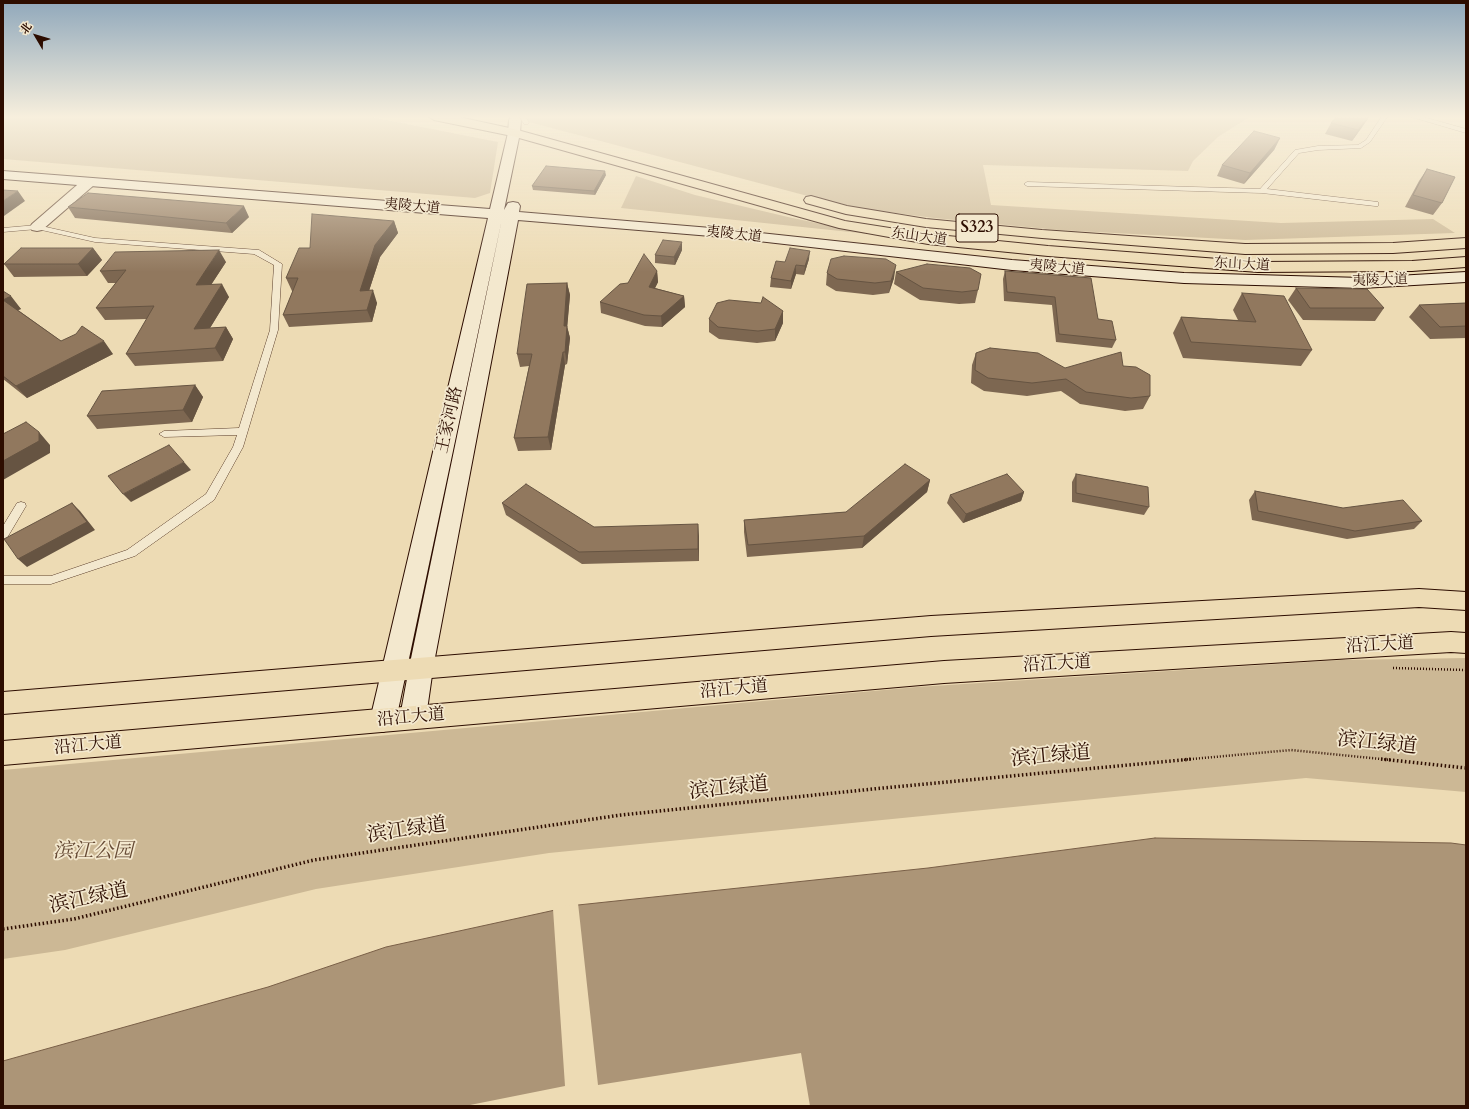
<!DOCTYPE html>
<html>
<head>
<meta charset="utf-8">
<style>
	body { margin:0 }
	#map { position:relative; width:1469px; height:1109px; overflow:hidden; background:#eddbb4; font-family:Cardo,"Noto Serif SC",serif }
	canvas { display:block }
	.frame { position:absolute; inset:0; border:4px solid #2d0d00; pointer-events:none }
	.north { position:absolute; left:16px; top:16px; width:40px; height:40px; -webkit-text-stroke:3px #f3e8ce; paint-order:stroke; rotate:308deg; font-size:11px; font-weight:700; line-height:16px; text-align:center; color:#2d0d00 }
	.north::after { content:''; display:block; margin:auto; width:14px; height:18px; background:#2d0d00; clip-path:polygon(50% 0,100% 100%,50% 72%,0 100%) }
</style>
</head>
<body>
<div id="map">
<canvas width="1469" height="1109"></canvas>
<div class="frame"></div>
<div class="north">北</div>
</div>
<script>
const ctx = document.querySelector('canvas').getContext('2d');
ctx.lineJoin = 'round';
function fillPath(path, color) { ctx.fillStyle = color; ctx.fill(path, 'evenodd'); }
const shape = rows => new Path2D(rows.map(r => 'M' + r).join(''));
function strokePath(path, color, width, dash) { ctx.strokeStyle = color; ctx.lineWidth = width; ctx.lineCap = dash ? 'butt' : 'round'; ctx.setLineDash(dash || []); ctx.stroke(path); }
function label(font, color, halo, rows, align = 'center') {
  ctx.font = font + ' Cardo,"Noto Serif SC",serif'; ctx.lineWidth = 3.5; ctx.setLineDash([]); ctx.textBaseline = 'middle'; ctx.strokeStyle = halo; ctx.fillStyle = color; for (const [text, x, y, turn = 0] of rows) {
    ctx.save(); ctx.translate(x, y); ctx.rotate((+turn || 0) * Math.PI / 180); ctx.textAlign = isNaN(turn) ? turn : align; if (halo) ctx.strokeText(text, 0, 0); ctx.fillText(text, 0, 0); ctx.restore();
  }
}
fillPath(shape([
	[3,116,366,116,498,142,490,193,475,198,3,159],
	[526,116,1251,116,1218,137,1193,161,1188,171,983,165,991,205,1281,223,1433,219,1455,233,1245,240,1058,230,934,218,849,207,529,122],
	[636,176,695,195,788,217,869,234,621,208],
	[1466,658,1466,792,1306,778,549,853,316,889,65,950,3,959,3,770,917,687,1341,660]
]), '#ccb895');
const water = shape([
	[1155,838,1451,843,1466,845,1466,1106,3,1106,3,1061,268,987,386,947,578,905,928,868,1155,838]
]);
fillPath(water, '#ac9577');
strokePath(water, '#795f47', 1);
fillPath(shape([
	[578,903,598,1085,801,1053,810,1106,465,1106,565,1086,553,909]
]), '#eddbb4');
const lane = shape([
	[519,116,525,116,529,123,528,124,524,124,519,116],
	[1382,116,1388,116,1370,142,1361,148,1318,150,1299,153,1267,189,1378,202,1378,206,1375,206,1262,193,1027,186,1024,184,1027,182,1260,189,1295,150,1318,146,1358,145,1366,140,1382,116],
	[1408,116,1420,116,1466,129,1466,133,1408,116],
	[37,225,95,238,259,250,282,264,278,330,243,447,214,500,135,556,51,584,3,584,3,576,51,576,127,550,206,494,233,447,237,435,164,437,159,434,164,431,239,428,270,330,274,265,254,254,95,242,37,229,3,232,3,228,37,225],
	[21,502,25,503,26,506,7,538,3,539,3,526,17,503,21,502]
]);
const street = shape([
	[89,178,94,179,96,182,94,185,42,230,37,231,32,230,30,227,32,224,84,179,89,178]
]);
const secondary = shape([
	[516,116,519,117,521,120,520,133,504,210,508,203,513,202,518,203,520,206,519,212,723,229,1012,260,1184,273,1362,278,1466,272,1466,282,1362,288,1184,283,1012,270,723,237,518,220,433,668,426,717,422,725,413,729,404,725,400,717,409,668,502,219,396,720,392,728,383,732,374,728,370,720,488,218,3,179,3,171,490,209,508,133,509,120,511,117,516,116]
]);
const primary = shape([
	[428,116,454,116,514,129,845,221,928,234,1048,246,1258,262,1412,261,1466,257,1466,267,1412,271,1258,272,1048,256,928,244,839,228,512,136,434,120,428,116],
	[811,196,847,206,926,219,1042,230,1245,244,1393,243,1466,238,1466,248,1393,253,1245,254,1042,238,926,227,846,214,806,203,804,200,806,197,811,196],
	[1419,589,1466,592,1466,610,1419,607,931,636,3,714,3,692,931,616,1419,589],
	[1451,632,1466,633,1466,653,1451,652,944,683,3,765,3,741,944,661,1451,632]
]);
strokePath(lane, '#5d402d', 1);
strokePath(street, '#5d402d', 2);
strokePath(secondary, '#2d0d00', 2);
strokePath(primary, '#2d0d00', 2);
strokePath(shape([
	[1393,668,1466,670],
	[1181,760,1291,750,1391,760]
]), '#2d0d00', 2.5, [1, 2]);
strokePath(shape([
	[1381,759,1466,768],
	[3,929,74,919,314,860,621,815,873,789,1192,759]
]), '#2d0d00', 3.5, [1.5, 2.5]);
fillPath(lane, '#f3e8ce');
fillPath(street, '#f3e8ce');
fillPath(secondary, '#f3e8ce');
fillPath(primary, '#eddbb4');
fillPath(shape([
	[1337,116,1370,116,1352,141,1325,134,1331,123],
	[1280,138,1274,150,1244,184,1217,176,1222,165],
	[1427,169,1442,203,1433,215,1405,207,1419,181],
	[606,175,595,195,533,190,532,186],
	[68,207,249,217,232,233,75,218],
	[394,221,398,233,380,257,369,291,377,303,372,322,289,327,283,315,293,291,292,291,286,278,310,248],
	[93,248,102,260,87,276,14,277,4,264],
	[682,250,675,265,655,263,655,255],
	[809,259,804,275,796,274,791,289,770,287,771,278,785,262],
	[226,262,211,285,229,297,210,328,226,327,233,339,223,361,135,366,126,354,147,319,105,320,96,308,116,283,108,283,100,271],
	[657,271,658,282,655,288,684,296,685,307,662,327,645,326,601,313,600,302,628,283],
	[1005,271,1098,319,1116,340,1112,348,1056,342,1052,305,1004,301,1003,279],
	[896,272,978,290,975,303,959,304,920,300,894,284],
	[827,273,894,278,889,293,873,295,836,291,826,285],
	[567,283,570,295,567,326,570,338,567,364,565,365,551,450,518,451,514,438,529,366,520,367,517,354],
	[1296,288,1384,308,1375,321,1303,320,1288,300],
	[3,291,21,309,18,310,61,341,113,354,27,398,3,379],
	[1242,293,1312,350,1301,366,1183,358,1173,333,1181,317,1238,320,1233,310],
	[1466,303,1466,338,1430,339,1409,317,1419,305],
	[783,311,783,323,775,341,757,343,719,339,709,332,709,319],
	[976,353,1065,368,1123,366,1150,396,1143,409,1125,411,1080,404,1061,391,1027,396,984,391,971,383,972,365],
	[195,385,203,397,192,422,97,429,87,416],
	[1076,474,1149,507,1144,515,1072,502,1072,482],
	[930,480,927,492,862,548,747,557,744,532,744,520,846,512],
	[1255,491,1343,508,1422,521,1414,529,1347,539,1252,520,1249,500],
	[1024,492,1021,501,963,523,947,503,950,495],
	[502,503,594,527,699,536,699,561,582,564,506,515]
]), '#7d6751');
fillPath(shape([
	[1369,116,1370,116,1352,141,1358,130],
	[1280,138,1274,150,1244,184,1250,173],
	[605,171,606,175,595,195,594,191],
	[18,191,25,201,4,216,3,215,3,201],
	[244,206,249,217,232,233,226,223],
	[394,221,398,233,380,257,365,303,360,291,375,245],
	[682,242,682,250,675,265,674,257],
	[93,248,102,260,87,276,78,264],
	[219,250,226,262,203,297,196,285],
	[810,251,809,259,804,275,805,266],
	[796,265,796,274,791,289,791,281],
	[896,265,894,278,889,293,891,281],
	[657,271,658,282,650,298,649,287],
	[567,283,570,295,567,330,567,326,570,338,567,364,565,352,564,326],
	[222,284,229,297,202,341,194,329],
	[373,290,377,303,372,322,367,310],
	[11,296,21,309,13,312,3,300],
	[684,296,685,307,662,327,661,316],
	[783,311,783,323,775,341,775,329],
	[226,327,233,339,223,361,215,348],
	[104,341,113,354,27,398,16,386],
	[563,352,565,365,551,450,548,437],
	[195,385,203,397,192,422,183,410],
	[39,432,50,445,50,453,3,480,3,461],
	[184,462,191,470,131,502,123,494],
	[930,480,927,492,862,548,864,536],
	[1024,492,1021,501,963,523,966,514],
	[72,503,80,511,95,530,27,567,18,559],
	[698,524,699,536,699,561,698,549]
]), '#665442');
const building = shape([
	[1337,116,1369,116,1358,130,1331,123,1337,116],
	[1254,131,1280,138,1250,173,1222,165,1254,131],
	[546,166,605,171,594,191,532,186,546,166],
	[1427,169,1455,177,1442,203,1413,195,1427,169],
	[3,190,18,191,3,201,3,190],
	[88,193,244,206,226,223,68,207,88,193],
	[312,214,394,221,375,245,360,291,373,290,367,310,283,315,298,278,286,278,299,248,310,248,312,214],
	[663,240,682,242,674,257,655,255,663,240],
	[21,248,93,248,78,264,4,264,21,248],
	[790,248,810,251,805,266,796,265,791,281,771,278,776,261,785,262,790,248],
	[219,250,196,285,222,284,194,329,226,327,215,348,126,354,154,306,96,308,126,270,100,271,115,252,219,250],
	[644,254,657,271,649,287,684,296,661,316,644,315,600,302,620,284,628,283,644,254],
	[844,256,886,259,896,265,891,281,875,283,837,279,827,273,831,259,844,256],
	[927,264,970,268,981,274,978,290,962,292,923,288,896,272,927,264],
	[1005,271,1091,278,1098,319,1112,321,1116,340,1059,334,1055,297,1007,292,1005,271],
	[567,283,564,326,567,326,565,352,563,352,548,437,514,438,532,354,517,354,527,284,567,283],
	[1296,288,1367,289,1384,308,1310,308,1296,288],
	[3,291,11,296,3,300,3,291],
	[1242,293,1284,296,1312,350,1191,342,1181,317,1256,322,1242,293],
	[763,297,783,311,775,329,758,331,718,327,709,319,717,303,729,300,761,303,763,297],
	[3,300,61,341,76,334,82,326,104,341,16,386,3,376,3,300],
	[1466,303,1466,326,1440,327,1419,305,1466,303],
	[990,348,1038,353,1065,368,1121,352,1123,366,1136,367,1150,375,1150,396,1131,398,1086,392,1066,379,1032,383,988,378,975,370,976,353,990,348],
	[195,385,183,410,87,416,102,391,195,385],
	[26,422,39,432,39,441,3,461,3,434,26,422],
	[169,445,184,462,123,494,108,476,169,445],
	[905,464,930,480,864,536,748,545,744,520,846,512,905,464],
	[1007,474,1024,492,966,514,950,495,1007,474],
	[1076,474,1148,487,1149,507,1076,493,1076,474],
	[526,484,594,527,698,524,698,549,579,552,502,503,526,484],
	[1255,491,1343,508,1403,500,1422,521,1355,531,1258,511,1255,491],
	[72,503,87,522,18,559,4,539,72,503]
]);
fillPath(building, '#91785e');
strokePath(building, '#665442', 1);
const sky = ctx.createLinearGradient(0, 0, 0, 272);
sky.addColorStop(0, '#90a8bb');
sky.addColorStop(0.43, '#f7efdd');
sky.addColorStop(1, '#f7efdd00');
ctx.fillStyle = sky;
ctx.fillRect(0, 0, 1469, 272);
label('14px', '#2d0d00', '#f3e8ce', [
	["夷陵大道",412,207,5],
	["夷陵大道",734,235,6],
	["东山大道",919,237,8],
	["东山大道",1242,265,3],
	["夷陵大道",1057,268,5],
	["夷陵大道",1380,281,-2]
]);
for (const [x, y, w] of [
	[977,228,42]
]) { const box = new Path2D(); box.roundRect(x - w / 2, y - 14, w, 28, 3); ctx.fillStyle = '#f3e8ce'; ctx.fill(box); strokePath(box, '#2d0d00', 1); }
label('bold 16px', '#2d0d00', null, [
	["S323",977,228]
]);
label('17px', '#2d0d00', '#f3e8ce', [
	["王家河路",450,420,-77],
	["沿江大道",1380,646,-3],
	["沿江大道",1057,665,-3],
	["沿江大道",734,690,-5],
	["沿江大道",411,718,-5],
	["沿江大道",88,746,-5]
]);
label('20px', '#2d0d00', '#f3e8ce', [
	["滨江绿道",1377,744,6],
	["滨江绿道",1051,757,-5],
	["滨江绿道",729,789,-6],
	["滨江绿道",407,831,-8],
	["滨江绿道",89,899,-12]
]);
label('italic 20px', '#654934', '#f3e8ce', [
	["滨江公园",93,852]
]);
</script>
</body>
</html>
